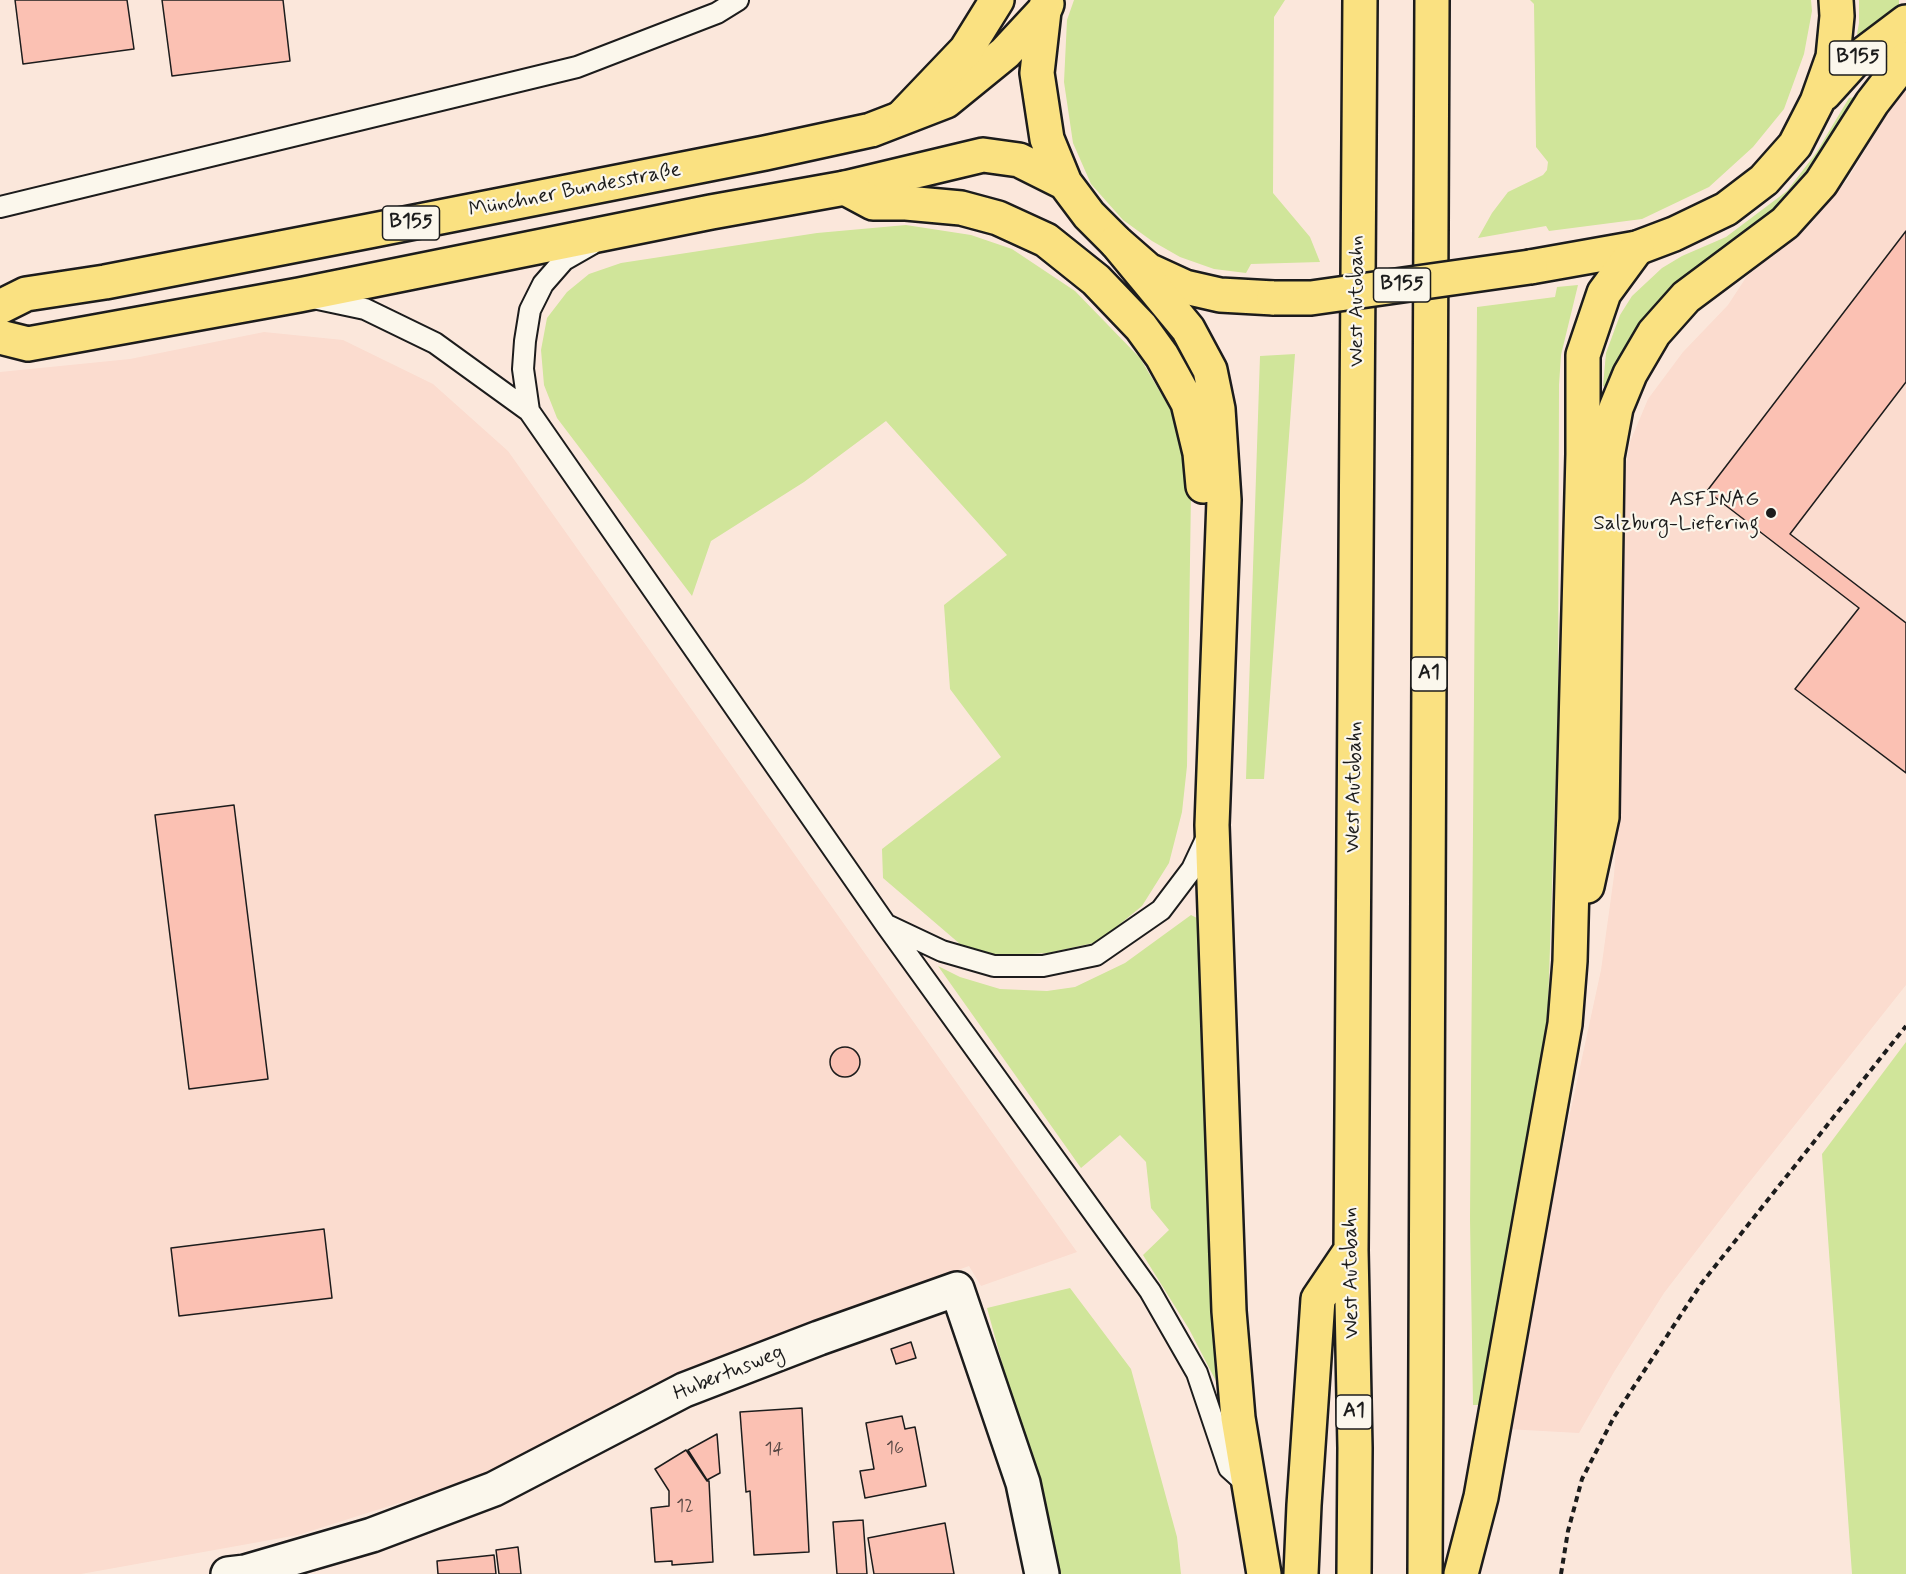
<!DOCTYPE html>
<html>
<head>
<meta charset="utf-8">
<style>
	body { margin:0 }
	canvas { display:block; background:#fbe7db }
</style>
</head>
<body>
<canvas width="1906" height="1574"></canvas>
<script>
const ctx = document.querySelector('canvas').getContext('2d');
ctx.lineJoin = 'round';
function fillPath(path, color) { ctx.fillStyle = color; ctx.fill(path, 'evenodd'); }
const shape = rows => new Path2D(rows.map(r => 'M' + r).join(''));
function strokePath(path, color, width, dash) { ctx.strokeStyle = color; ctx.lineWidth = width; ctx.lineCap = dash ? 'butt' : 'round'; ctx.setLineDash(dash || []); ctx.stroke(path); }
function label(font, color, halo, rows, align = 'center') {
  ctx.font = font + ' Mynerve,sans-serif'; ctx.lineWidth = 4.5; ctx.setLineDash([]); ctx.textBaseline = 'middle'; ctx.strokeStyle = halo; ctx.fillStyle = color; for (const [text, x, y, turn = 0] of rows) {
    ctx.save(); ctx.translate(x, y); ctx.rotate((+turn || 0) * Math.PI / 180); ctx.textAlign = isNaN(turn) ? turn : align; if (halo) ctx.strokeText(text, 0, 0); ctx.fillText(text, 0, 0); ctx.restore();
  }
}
fillPath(shape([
	[1906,83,1906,985,1740,1194,1664,1293,1614,1372,1579,1433,1507,1429,1534,1304,1553,1192,1601,970,1614,876,1619,796,1621,705,1620,499,1630,442,1648,399,1683,352,1728,305,1747,276,1809,226,1847,180],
	[264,332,343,340,433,384,508,451,1077,1252,981,1286,969,1266,817,1322,487,1475,298,1535,81,1574,0,1574,0,372,130,359]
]), '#fbdccf');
fillPath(shape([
	[1074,0,1285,0,1274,17,1273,193,1310,237,1320,262,1251,264,1246,273,1214,269,1180,257,1152,241,1123,220,1091,184,1073,143,1064,82,1067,20],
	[1530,0,1811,0,1812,11,1804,54,1784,109,1753,147,1709,187,1642,219,1549,231,1546,226,1478,238,1492,213,1508,192,1543,175,1547,170,1548,162,1536,147,1534,4],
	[1859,0,1899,0,1899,13,1860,39,1857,34,1859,23],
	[1855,97,1854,103,1815,169,1775,211,1710,256,1667,292,1643,320,1622,351,1608,388,1603,386,1606,353,1620,315,1632,296,1662,268,1682,256,1726,237,1787,191,1816,153,1849,98],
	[906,225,971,235,1012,249,1075,291,1140,358,1172,412,1191,492,1187,766,1182,812,1169,863,1142,906,1098,942,1048,953,998,956,960,944,883,878,882,849,1001,757,950,689,944,605,1007,555,886,421,804,482,711,541,692,596,557,418,544,385,541,350,547,318,567,292,589,274,621,263,817,233],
	[1578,285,1561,355,1559,385,1558,712,1547,1036,1499,1321,1479,1405,1473,1405,1470,1219,1477,307,1555,297,1557,287],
	[1295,354,1264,779,1246,779,1260,356],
	[1191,915,1197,918,1203,971,1223,1385,1218,1385,1189,1329,1143,1255,1169,1230,1151,1208,1146,1162,1120,1135,1081,1168,938,966,960,977,1000,989,1047,991,1075,987,1125,963],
	[1906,1042,1906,1574,1852,1574,1822,1154],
	[1070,1288,1131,1369,1177,1537,1181,1574,1053,1574,1016,1414,987,1308]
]), '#d0e59a');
const building = shape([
	[15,0,127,0,134,49,23,64,15,0],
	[162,0,283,0,290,61,172,76,162,0],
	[1906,231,1906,382,1790,534,1906,623,1906,773,1795,689,1859,608,1707,491,1906,231],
	[234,805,268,1079,189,1089,155,815,234,805],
	'830 1062a15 15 0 1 1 30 0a15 15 0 1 1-30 0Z',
	[324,1229,332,1298,179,1316,171,1248,324,1229],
	[911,1342,916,1358,896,1364,891,1349,911,1342],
	[802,1408,809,1552,754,1555,750,1491,746,1492,740,1412,802,1408],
	[902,1416,905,1429,915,1427,926,1486,865,1498,860,1471,874,1469,866,1423,902,1416],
	[717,1434,720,1473,707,1480,688,1450,717,1434],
	[686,1450,707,1481,709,1481,713,1562,672,1565,672,1561,655,1562,651,1508,669,1506,669,1491,655,1469,686,1450],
	[863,1520,867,1574,837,1574,833,1522,863,1520],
	[945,1523,954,1574,874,1574,868,1538,945,1523],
	[518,1547,521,1574,499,1574,496,1550,518,1547],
	[494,1555,496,1574,438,1574,437,1561,494,1555]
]);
fillPath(building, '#fbc1b3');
strokePath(building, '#1c1c1c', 1.5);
const lane = shape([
	[0,207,577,67,717,13,738,0],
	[313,298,365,309,435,343,529,411,886,925,1150,1291,1197,1373,1229,1468,1249,1486],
	[529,411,523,369,525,341,530,310,543,284,564,260,592,244],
	[889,926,942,951,994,966,1043,966,1096,955,1161,910,1192,869,1207,837]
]);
const street = shape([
	[228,1574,245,1572,372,1535,494,1489,684,1390,819,1338,957,1289,1023,1483,1042,1574]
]);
const primary = shape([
	[1047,4,1044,11,1037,73,1047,139,1065,183,1089,215,1116,242,1148,270,1185,287,1220,295,1274,298],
	[1824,94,1853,62,1906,22],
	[1530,267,1637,248,1674,234,1726,209,1764,180,1795,145,1817,102,1833,57,1837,16,1836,0],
	[0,307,26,294,105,282,369,231,765,153,871,130,946,101,1005,53,1044,11],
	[0,337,28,344,299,295,711,212,845,188,983,155,1019,160,1065,183]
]);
const highway = shape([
	[903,116,966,50,997,0],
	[845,188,873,203,906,203,961,208,998,218,1046,240,1096,280,1141,327,1162,356,1188,403,1200,453,1203,486],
	[1116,242,1188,329,1210,370,1218,409,1224,500,1212,825,1229,1311,1238,1418,1264,1574],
	[1587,886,1602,817,1607,457,1616,408,1630,374,1654,333,1686,297,1785,223,1821,183,1872,103,1906,59],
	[1301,1574,1304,1505,1318,1299,1351,1250],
	[1354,1574,1355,1448,1351,1250,1360,0],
	[1425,1574,1432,0],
	[1461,1574,1481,1497,1565,1024,1570,961,1583,454,1583,355,1604,293,1637,248]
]);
strokePath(lane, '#1c1c1c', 24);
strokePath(street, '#1c1c1c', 38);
strokePath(primary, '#1c1c1c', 38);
strokePath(highway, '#1c1c1c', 38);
strokePath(shape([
	[1561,1574,1568,1531,1582,1479,1614,1417,1701,1284,1906,1026]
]), '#1c1c1c', 4, [6, 4.5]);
strokePath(lane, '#fbf7ec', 20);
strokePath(street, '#fbf7ec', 33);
strokePath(primary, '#fae181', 33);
strokePath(highway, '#fae181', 33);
const primaryBridge = shape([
	[1274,298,1311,298,1530,267]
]);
strokePath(primaryBridge, '#1c1c1c', 38, []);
strokePath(primaryBridge, '#fae181', 33);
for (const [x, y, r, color] of [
	[1771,513,6,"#1c1c1c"]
]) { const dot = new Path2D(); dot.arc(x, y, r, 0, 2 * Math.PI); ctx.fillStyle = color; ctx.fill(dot); strokePath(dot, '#fbf7ec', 2); }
label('18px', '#544542', null, [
	["16",895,1449],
	["14",774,1450],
	["12",685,1507]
]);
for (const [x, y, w] of [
	[1858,58,57],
	[411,223,57],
	[1402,285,57],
	[1429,674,36],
	[1354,1412,36]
]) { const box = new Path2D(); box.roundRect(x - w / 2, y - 17, w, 34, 4.5); ctx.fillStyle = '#fbf7ec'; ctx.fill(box); strokePath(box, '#1c1c1c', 1.5); }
label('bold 20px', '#1c1c1c', null, [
	["B155",1858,58],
	["B155",411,223],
	["B155",1402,285],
	["A1",1429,674],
	["A1",1354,1412]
]);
label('21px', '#1c1c1c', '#fbf7ec', [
	["Münchner Bundesstraße",575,191,-11],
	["West Autobahn",1358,301,-90],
	["West Autobahn",1355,787,-89],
	["West Autobahn",1352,1273,-91],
	["Hubertusweg",729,1374,-22]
]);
label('21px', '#1c1c1c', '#fbf7ec', [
	["ASFINAG",1759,501],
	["Salzburg-Liefering",1759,525]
], 'right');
</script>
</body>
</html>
